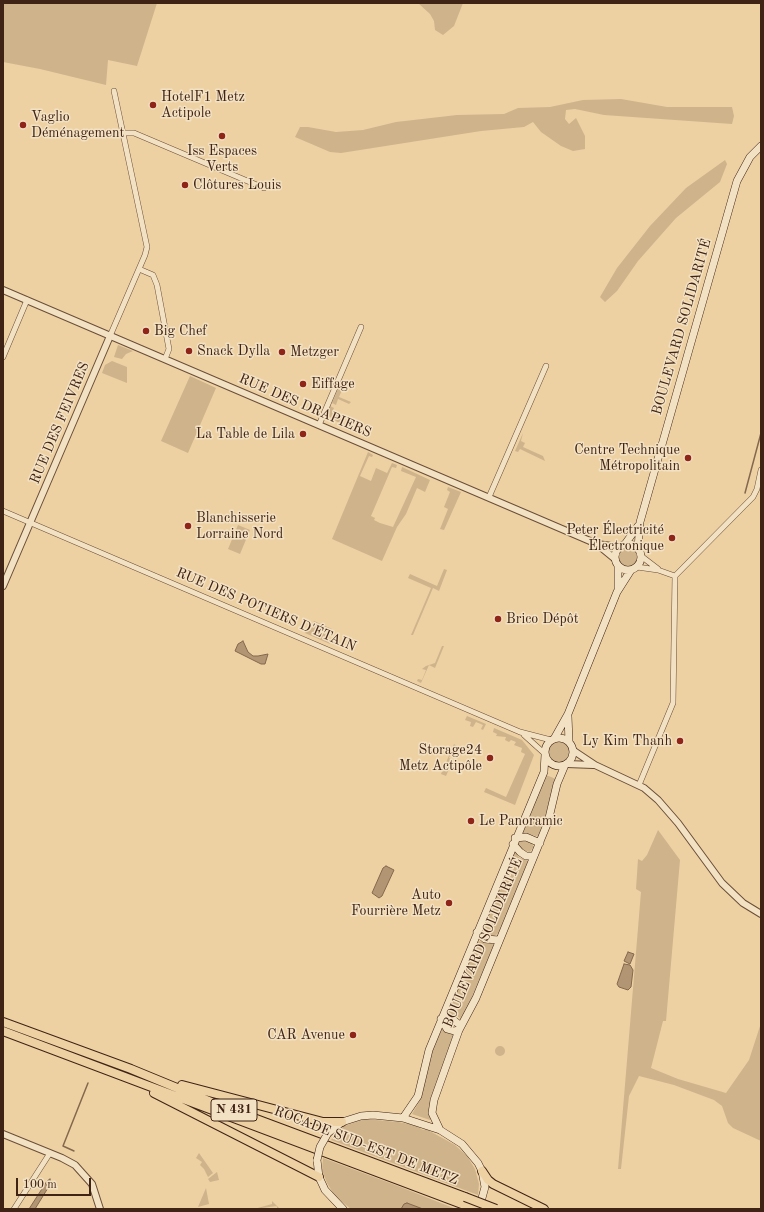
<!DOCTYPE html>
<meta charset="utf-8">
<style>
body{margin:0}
#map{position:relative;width:764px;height:1212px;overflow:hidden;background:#edd1a3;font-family:"Old Standard TT",serif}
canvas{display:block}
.frame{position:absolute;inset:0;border:4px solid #3f2315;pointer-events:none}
.scale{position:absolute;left:16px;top:1178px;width:75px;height:18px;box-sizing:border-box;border:2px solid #3f2315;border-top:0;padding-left:5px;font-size:12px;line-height:14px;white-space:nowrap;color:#3f2315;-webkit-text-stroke:3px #f3e1c3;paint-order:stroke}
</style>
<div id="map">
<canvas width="764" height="1212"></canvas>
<div class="frame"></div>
<div class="scale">100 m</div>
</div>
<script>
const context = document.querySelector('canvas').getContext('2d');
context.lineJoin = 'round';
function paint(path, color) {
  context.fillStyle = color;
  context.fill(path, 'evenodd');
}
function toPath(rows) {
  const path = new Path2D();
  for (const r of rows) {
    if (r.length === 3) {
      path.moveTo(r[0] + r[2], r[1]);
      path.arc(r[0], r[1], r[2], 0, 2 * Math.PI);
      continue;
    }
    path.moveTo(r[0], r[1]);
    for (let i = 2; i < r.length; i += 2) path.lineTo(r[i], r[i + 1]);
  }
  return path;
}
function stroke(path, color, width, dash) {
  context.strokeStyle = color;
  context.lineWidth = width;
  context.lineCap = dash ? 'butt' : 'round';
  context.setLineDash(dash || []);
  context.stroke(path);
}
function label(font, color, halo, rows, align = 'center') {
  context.font = font + ' "Old Standard TT",serif';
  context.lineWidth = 3;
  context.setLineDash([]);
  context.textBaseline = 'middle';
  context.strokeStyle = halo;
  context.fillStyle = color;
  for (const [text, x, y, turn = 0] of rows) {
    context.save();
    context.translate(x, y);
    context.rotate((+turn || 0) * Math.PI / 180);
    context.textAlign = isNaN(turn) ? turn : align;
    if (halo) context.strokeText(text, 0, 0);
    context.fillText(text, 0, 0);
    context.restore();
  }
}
const green = toPath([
 [3,3,157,3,137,66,108,60,106,85,40,69,3,62],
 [418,3,463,3,454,26,443,35,435,30,434,21,430,14],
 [621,99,667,107,732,107,734,116,732,124,604,115,575,109,566,110,565,119,569,124,576,118,585,136,585,149,573,151,561,146,541,132,533,122,524,127,481,131,341,153,330,152,295,137,300,127,308,127,336,132,363,130,396,122,457,115,504,114,518,108,550,107,583,100],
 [725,160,727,164,720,182,676,218,638,261,617,291,605,302,600,297,617,268,650,226,686,188],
 [118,345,133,351,126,354,122,359,114,357],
 [112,361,127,367,127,383,102,373,105,365],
 [190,376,216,388,188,453,161,441],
 [338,389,342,390,339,397,351,402,349,404,338,399,336,405,332,403],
 [330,406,334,408,332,413,344,418,342,423,360,431,359,434,338,425,339,423,327,415],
 [523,433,521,441,525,443,523,447,543,456,545,461,520,449,518,452,515,451],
 [368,452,373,455,372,457,369,456,360,476,371,481,376,468,387,473,392,463,397,465,396,468,392,467,371,516,375,518,374,520,380,523,393,527,416,477,401,471,402,467,430,480,425,492,417,488,406,514,397,527,382,561,332,539],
 [448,487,461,492,444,530,440,529,448,509,444,507,450,492,447,490],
 [238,525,250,530,240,554,228,549],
 [628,557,9],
 [444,569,447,570,439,591,433,588,413,635,411,635,431,588,408,578,410,574,437,586],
 [314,621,332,629,328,639,330,644,305,633,306,630,310,631],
 [442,646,444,646,435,668,429,665,421,683,417,681,418,679,422,680,426,670,422,669,426,666,435,663],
 [467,716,486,724,483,730,481,729,483,725,476,722,473,727,470,726,471,722,465,720],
 [494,728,522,740,534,755,515,805,484,792,486,788,506,797,525,754,521,752,522,748,514,745,516,742,511,740,509,742,505,740,506,737,496,736,497,734,493,732],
 [559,752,11],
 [454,744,458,747,455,755,451,753,449,758,453,760,446,776,441,774],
 [546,775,556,779,539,837,529,834,522,835,520,833],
 [658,830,680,860,666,1021,663,1021,651,1068,678,1079,726,1093,749,1060,761,1023,761,1141,733,1128,728,1123,722,1106,714,1100,674,1085,639,1076,629,1096,621,1169,618,1169,641,892,636,889,638,859,642,861,647,855],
 [521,841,531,842,534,847,532,849,530,852,522,850,518,843],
 [514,852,520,858,529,861,499,933,492,937,483,932,483,925],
 [477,941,491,943,494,945,462,1020,456,1015,447,1013],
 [441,1026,455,1034,430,1120,412,1114,419,1102,431,1052],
 [500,1051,5],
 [365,1119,398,1122,415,1125,423,1130,426,1129,455,1145,467,1156,475,1169,479,1184,478,1195,331,1140,341,1127],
 [199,1153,213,1173,208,1177,204,1169,200,1165,202,1162,196,1158],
 [323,1158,398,1186,456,1209,351,1209,335,1196,327,1183,322,1170],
 [217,1172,219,1180,210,1182,208,1179],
 [206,1188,209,1204,198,1207],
 [272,1201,280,1209,277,1209,277,1206,254,1209,272,1204]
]);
const water = toPath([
 [243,641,248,652,253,656,258,656,268,654,265,664,261,664,235,651,238,644,243,641],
 [386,866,394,870,382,896,379,898,372,893,383,868,386,866],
 [628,952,634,954,630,964,624,961,628,952],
 [624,964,630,965,633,970,631,987,628,990,619,987,617,984,624,964],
 [50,1179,51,1183,35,1209,29,1209,47,1181,50,1179],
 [407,1203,423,1209,401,1209,404,1204,407,1203]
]);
const stream = toPath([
 [745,493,761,433],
 [74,1151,63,1146,88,1083]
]);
const minor = toPath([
 [123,133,134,133,264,188],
 [139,269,153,275,157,285,169,349,165,359],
 [110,336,145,255,147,247,114,91],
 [3,357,27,300],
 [319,425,361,327],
 [489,497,546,366],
 [3,511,520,732,551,740],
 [641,556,658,569],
 [637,567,658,570,675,576],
 [524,735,544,753],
 [639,785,673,703,675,576,753,497,757,489,761,470],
 [14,1209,50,1153]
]);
const tertiary = toPath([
 [3,290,597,544,619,547],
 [598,545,615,559],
 [3,586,110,336],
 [574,751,595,765,644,788,658,800,678,823,722,883,743,903,761,914],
 [567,764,593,765],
 [3,1134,62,1158,75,1165,92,1184,100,1209]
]);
const secondary = toPath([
 [628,557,13],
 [625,544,638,526],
 [638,548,640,522,737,181,750,157,761,146],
 [618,588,618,566],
 [568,716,569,742],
 [559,752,14],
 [554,739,568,714,617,592,631,570],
 [515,838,526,837,540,843],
 [513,844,520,852,526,856,534,856],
 [477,932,485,939,499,940],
 [441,1019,447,1029,454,1031,459,1030],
 [441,1019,451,1018,461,1026],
 [403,1118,418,1096,429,1050,544,772,545,755],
 [440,1130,432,1113,434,1100,459,1030,476,998,548,822,557,784,565,765],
 [328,1133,342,1122,361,1116,373,1115,403,1118,440,1130,462,1144,478,1163,482,1171,485,1187,479,1209],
 [317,1160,319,1177,325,1190,343,1209]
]);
const trunk = toPath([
 [3,1022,131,1069,216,1104,465,1197],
 [3,1031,475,1209],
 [182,1085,323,1122,342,1122],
 [154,1093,319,1177],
 [482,1171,488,1180,493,1184,544,1209]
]);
const secondaryBridge = toPath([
 [317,1160,320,1147,328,1133]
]);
const trunkBridge = toPath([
 [465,1197,496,1209]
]);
const markers = [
 [153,105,4,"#8f2418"],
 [23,125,4,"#8f2418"],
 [222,136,4,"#8f2418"],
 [185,185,4,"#8f2418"],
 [146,331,4,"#8f2418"],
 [189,351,4,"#8f2418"],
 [282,352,4,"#8f2418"],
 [303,384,4,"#8f2418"],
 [303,434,4,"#8f2418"],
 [688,458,4,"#8f2418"],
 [188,526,4,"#8f2418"],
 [672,538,4,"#8f2418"],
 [498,619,4,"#8f2418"],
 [680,741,4,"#8f2418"],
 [490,758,4,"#8f2418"],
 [471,821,4,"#8f2418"],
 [449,903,4,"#8f2418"],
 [353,1035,4,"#8f2418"]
];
const shields = [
 [234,1110,46]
];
const shieldNames = [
 ["N 431",234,1110]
];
const poiNames = [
 ["HotelF1 Metz",161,97],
 ["Actipole",161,113],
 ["Vaglio",31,117],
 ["Déménagement",31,133],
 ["Iss Espaces",222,151,"center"],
 ["Verts",222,167,"center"],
 ["Clôtures Louis",193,185],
 ["Big Chef",154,331],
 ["Snack Dylla",197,351],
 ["Metzger",290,352],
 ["Eiffage",311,384],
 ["La Table de Lila",295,434,"right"],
 ["Centre Technique",680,450,"right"],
 ["Métropolitain",680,466,"right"],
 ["Blanchisserie",196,518],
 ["Lorraine Nord",196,534],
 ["Peter Électricité",664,530,"right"],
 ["Électronique",664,546,"right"],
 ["Brico Dépôt",506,619],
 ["Ly Kim Thanh",672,741,"right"],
 ["Storage24",482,750,"right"],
 ["Metz Actipôle",482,766,"right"],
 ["Le Panoramic",479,821],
 ["Auto",441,895,"right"],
 ["Fourrière Metz",441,911,"right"],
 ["CAR Avenue",345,1035,"right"]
];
const streetNames = [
 ["BOULEVARD SOLIDARITÉ",682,327,-74],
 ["RUE DES DRAPIERS",305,406,23],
 ["RUE DES FEIVRES",60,423,-67],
 ["RUE DES POTIERS D'ÉTAIN",266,610,23],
 ["BOULEVARD SOLIDARITÉ",483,943,-67],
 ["ROCADE SUD-EST DE METZ",366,1146,21]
];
paint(green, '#cfb38b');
paint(water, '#b29673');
stroke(water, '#84684d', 1);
stroke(stream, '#84684d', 1.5);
stroke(minor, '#6a4e38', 6);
stroke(tertiary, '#6a4e38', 8);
stroke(secondary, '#3f2315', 8);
stroke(trunk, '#3f2315', 10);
stroke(minor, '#f3e1c3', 5);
stroke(tertiary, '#f3e1c3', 6);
stroke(secondary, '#f3e1c3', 7);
stroke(trunk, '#edd1a3', 8);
stroke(secondaryBridge, '#3f2315', 8, []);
stroke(trunkBridge, '#3f2315', 10, []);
stroke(secondaryBridge, '#f3e1c3', 7);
stroke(trunkBridge, '#edd1a3', 8);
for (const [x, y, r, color] of markers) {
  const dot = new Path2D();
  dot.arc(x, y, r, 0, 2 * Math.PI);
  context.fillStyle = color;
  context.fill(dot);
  stroke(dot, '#f3e1c3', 1.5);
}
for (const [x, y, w] of shields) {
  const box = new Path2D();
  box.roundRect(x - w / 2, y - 11, w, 22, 3);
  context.fillStyle = '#f3e1c3';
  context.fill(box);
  stroke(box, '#3f2315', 1);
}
label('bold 13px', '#3f2315', null, shieldNames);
label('14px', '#3f2315', '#f3e1c3', poiNames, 'left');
label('14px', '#3f2315', '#f3e1c3', streetNames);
</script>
